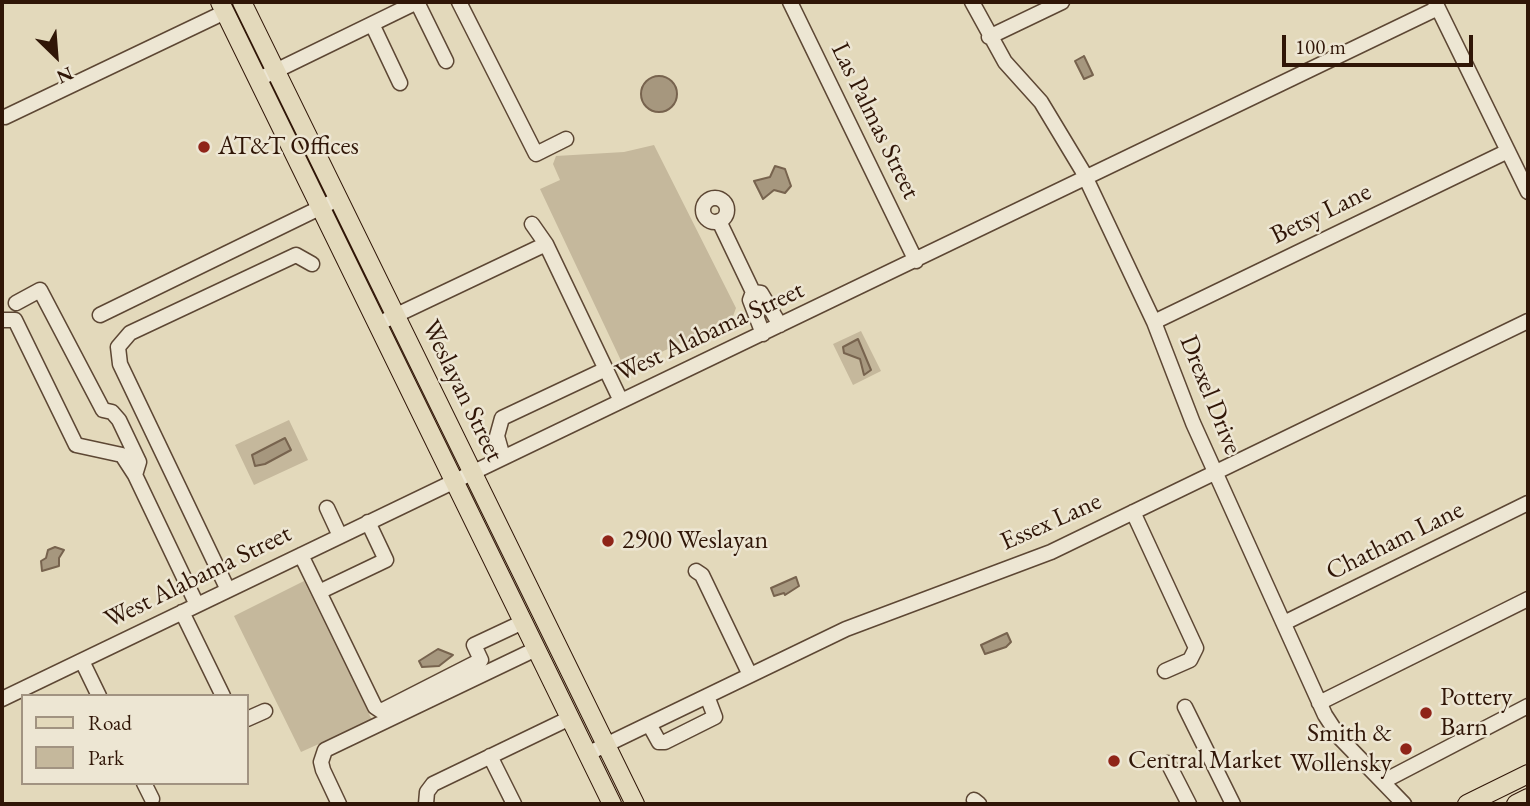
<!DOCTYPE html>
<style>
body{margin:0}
#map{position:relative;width:1530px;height:806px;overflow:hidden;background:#e3d9bb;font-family:"EB Garamond",serif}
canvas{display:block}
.frame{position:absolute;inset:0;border:4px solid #301607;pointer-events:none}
.legend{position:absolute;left:21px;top:694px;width:228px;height:91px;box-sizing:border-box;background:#ede6d3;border:2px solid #a19381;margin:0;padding:9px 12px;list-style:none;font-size:21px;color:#301607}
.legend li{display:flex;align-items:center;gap:14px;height:35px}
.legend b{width:35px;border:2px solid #a19381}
.north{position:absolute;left:21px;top:21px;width:70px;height:70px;-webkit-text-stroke:5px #ede6d3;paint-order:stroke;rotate:155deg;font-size:19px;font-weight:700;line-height:28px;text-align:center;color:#301607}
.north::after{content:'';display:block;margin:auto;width:24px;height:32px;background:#301607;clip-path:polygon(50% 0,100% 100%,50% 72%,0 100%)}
.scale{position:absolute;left:1282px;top:35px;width:191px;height:32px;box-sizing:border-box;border:4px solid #301607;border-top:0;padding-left:9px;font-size:21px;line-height:24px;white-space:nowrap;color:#301607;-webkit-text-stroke:5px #ede6d3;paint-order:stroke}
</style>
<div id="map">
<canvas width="1530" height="806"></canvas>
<div class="frame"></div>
<ul class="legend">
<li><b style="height:9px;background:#e3d9bb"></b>Road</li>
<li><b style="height:19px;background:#c5b89c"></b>Park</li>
</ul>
<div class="north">N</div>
<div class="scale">100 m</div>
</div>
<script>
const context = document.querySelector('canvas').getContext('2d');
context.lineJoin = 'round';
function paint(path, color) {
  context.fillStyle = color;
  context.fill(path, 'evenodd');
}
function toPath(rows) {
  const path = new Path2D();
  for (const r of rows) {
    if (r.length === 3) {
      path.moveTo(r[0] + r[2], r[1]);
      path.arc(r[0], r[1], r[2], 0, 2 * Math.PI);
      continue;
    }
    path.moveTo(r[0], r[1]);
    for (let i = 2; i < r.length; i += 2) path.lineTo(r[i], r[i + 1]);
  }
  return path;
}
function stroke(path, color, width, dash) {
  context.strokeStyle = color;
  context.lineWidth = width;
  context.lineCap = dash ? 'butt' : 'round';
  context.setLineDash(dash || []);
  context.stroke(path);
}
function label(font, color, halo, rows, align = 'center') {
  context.font = font + ' "EB Garamond",serif';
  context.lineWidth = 5;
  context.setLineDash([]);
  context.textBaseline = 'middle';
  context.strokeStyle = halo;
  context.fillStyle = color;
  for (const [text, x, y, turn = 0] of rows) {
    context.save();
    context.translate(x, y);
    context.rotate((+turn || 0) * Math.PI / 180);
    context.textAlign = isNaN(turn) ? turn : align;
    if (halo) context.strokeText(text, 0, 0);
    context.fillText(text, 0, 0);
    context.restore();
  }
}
const green = toPath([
 [654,145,736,308,732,319,625,369,540,189,560,180,553,164,556,156,624,152],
 [861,331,881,371,853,385,833,344],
 [289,420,308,460,254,485,235,445],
 [304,581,372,720,301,752,234,616]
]);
const water = toPath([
 [1084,56,1093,75,1084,79,1075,61,1084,56],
 [659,94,18],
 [775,166,785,169,791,186,785,193,774,190,763,199,754,181,770,177,775,166],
 [858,339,871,370,864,375,860,359,844,353,843,347,858,339],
 [285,438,291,450,265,464,255,466,252,455,285,438],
 [55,547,64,550,59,558,59,566,42,571,41,561,46,558,48,550,55,547],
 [796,577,799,586,785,595,784,593,774,596,771,588,796,577],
 [1007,633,1011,642,1006,647,985,654,981,645,1007,633],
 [438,649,453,655,439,666,422,667,419,661,438,649]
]);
const minor = toPath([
 [417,2,446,61],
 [459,2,536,154,566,139],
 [790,2,916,261],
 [972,2,1005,62,1041,102,1082,170,1154,322,1193,423,1325,715,1340,738,1404,804],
 [1435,2,1528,192],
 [372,24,400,83],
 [989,37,1062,2],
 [259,79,417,2],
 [5,117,225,12],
 [715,210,12],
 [719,221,753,292,750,300,763,334],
 [532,224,546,244,621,401],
 [753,292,761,293,780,325],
 [16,303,40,290,103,410,112,412,119,420,139,462,135,475],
 [100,315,338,199],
 [2,320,15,320,76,445,122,455,135,475,197,605],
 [386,320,546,244],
 [1154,322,1508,151],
 [503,457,497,436,502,418,606,369],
 [327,508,340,536],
 [1133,512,1196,648,1190,660,1165,671],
 [301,555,375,707,381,711,481,660,474,645,523,622],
 [696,571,702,575,750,675],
 [228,590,120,364,118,347,130,333,296,255,312,264],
 [319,592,386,560,368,522],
 [182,612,223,696],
 [1284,623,1528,503],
 [82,661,99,696],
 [2,699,1438,8],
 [1319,703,1528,599],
 [1185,707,1233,804],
 [247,719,265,711],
 [649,724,659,742,665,742,715,717,707,696],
 [587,754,846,629,1051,552,1528,321],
 [490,756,514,804],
 [1168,763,1189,804],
 [1384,781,1528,706],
 [144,783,152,799],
 [974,800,979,804],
 [339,804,323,770,321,762,325,750,536,649],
 [426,804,427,792,433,784,570,718]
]);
const major = toPath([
 [220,2,612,804],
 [242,2,635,804],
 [1467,804,1528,774],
 [1516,804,1528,798]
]);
const markers = [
 [204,147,7,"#8f2418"],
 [608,541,7,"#8f2418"],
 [1426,713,7,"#8f2418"],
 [1406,749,7,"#8f2418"],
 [1114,761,7,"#8f2418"]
];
const streetNames = [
 ["Las Palmas Street",875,121,64],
 ["Betsy Lane",1321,214,-26],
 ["West Alabama Street",710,332,-25],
 ["Weslayan Street",462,391,64],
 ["Drexel Drive",1210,395,68],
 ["Essex Lane",1051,522,-24],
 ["Chatham Lane",1395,541,-26],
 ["West Alabama Street",198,577,-26]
];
const poiNames = [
 ["AT&T Offices",218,147],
 ["2900 Weslayan",622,541],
 ["Pottery",1440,698],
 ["Barn",1440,728],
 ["Smith &",1392,734,"right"],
 ["Wollensky",1392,764,"right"],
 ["Central Market",1128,761]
];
paint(green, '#c5b89c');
paint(water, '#a6977e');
stroke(water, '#77634e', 2);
stroke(minor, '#5d4734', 17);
stroke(major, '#301607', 20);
stroke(minor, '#ede6d3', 14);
stroke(major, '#e3d9bb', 18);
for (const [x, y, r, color] of markers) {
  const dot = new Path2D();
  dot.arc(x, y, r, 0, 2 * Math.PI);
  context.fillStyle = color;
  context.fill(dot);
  stroke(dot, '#ede6d3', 2.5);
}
label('26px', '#301607', '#ede6d3', streetNames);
label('26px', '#301607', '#ede6d3', poiNames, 'left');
</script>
